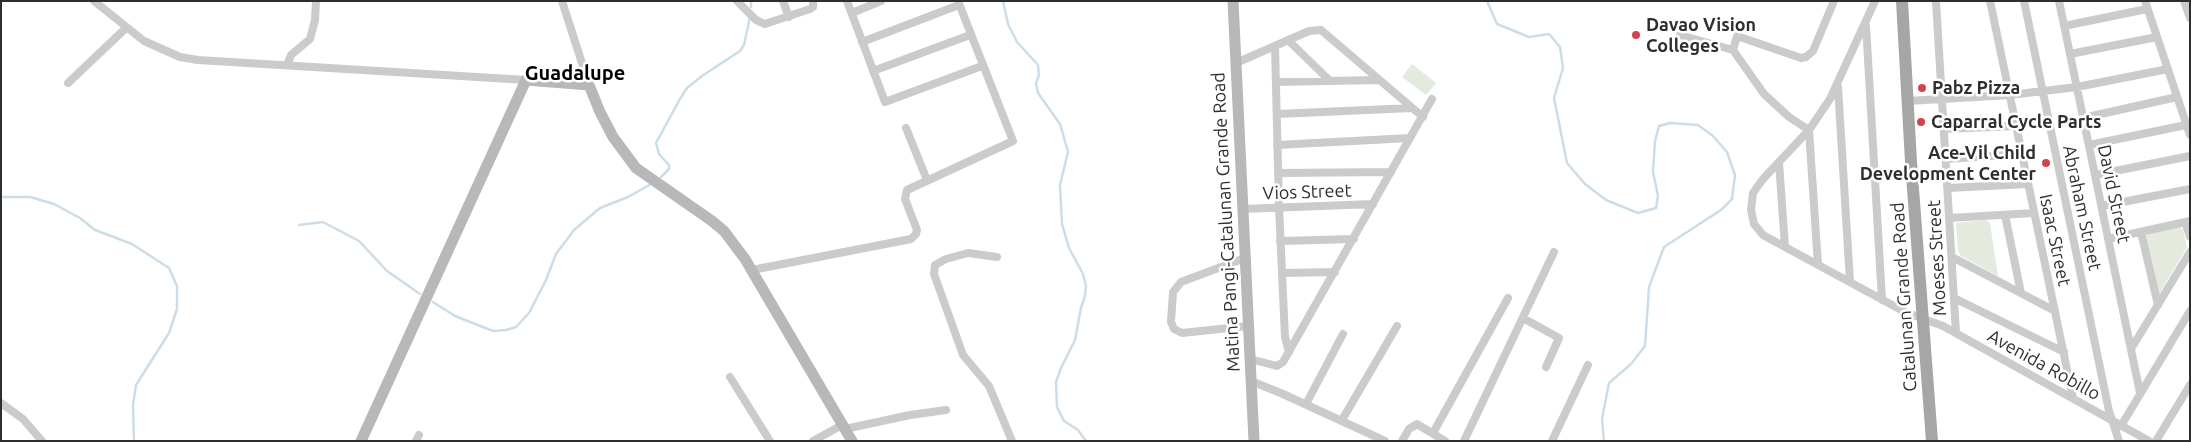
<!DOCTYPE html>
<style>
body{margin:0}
#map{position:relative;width:2191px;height:442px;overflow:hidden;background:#fff;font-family:Ubuntu,sans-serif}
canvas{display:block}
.frame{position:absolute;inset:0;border:2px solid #2e2e2e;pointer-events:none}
</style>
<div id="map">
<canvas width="2191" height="442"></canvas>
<div class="frame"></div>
</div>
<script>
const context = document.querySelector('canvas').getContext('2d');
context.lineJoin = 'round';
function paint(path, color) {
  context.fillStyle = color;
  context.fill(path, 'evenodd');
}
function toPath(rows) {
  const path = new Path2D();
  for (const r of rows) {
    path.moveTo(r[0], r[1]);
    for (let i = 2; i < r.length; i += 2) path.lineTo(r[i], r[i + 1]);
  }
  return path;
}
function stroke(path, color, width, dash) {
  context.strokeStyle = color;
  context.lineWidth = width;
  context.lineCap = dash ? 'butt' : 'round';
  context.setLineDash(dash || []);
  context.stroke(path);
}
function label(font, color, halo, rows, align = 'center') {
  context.font = font + ' Ubuntu,sans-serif';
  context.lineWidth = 5;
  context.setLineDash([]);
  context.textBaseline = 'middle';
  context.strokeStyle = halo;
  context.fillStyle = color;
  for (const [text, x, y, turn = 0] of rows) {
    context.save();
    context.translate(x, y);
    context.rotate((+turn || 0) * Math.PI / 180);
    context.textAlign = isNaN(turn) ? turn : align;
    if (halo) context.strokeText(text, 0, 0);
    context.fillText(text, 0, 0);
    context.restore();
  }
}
const green = toPath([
 [1412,64,1436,83,1426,95,1402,77],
 [1986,220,1990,223,1998,276,1961,256,1958,251,1956,223],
 [2180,227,2183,230,2187,247,2159,294,2146,236,2149,233]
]);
const stream = toPath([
 [1003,1,1008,24,1017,42,1038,65,1039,75,1036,83,1038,93,1060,124,1068,152,1060,185,1062,224,1069,248,1083,274,1086,286,1085,296,1081,308,1075,340,1061,368,1056,382,1057,407,1064,421,1078,430,1086,441],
 [1487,1,1497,24,1529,37,1549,34,1560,47,1563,68,1554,98,1567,163,1585,184,1606,200,1638,213,1656,208,1658,196,1653,172,1655,141,1659,126,1670,123,1698,125,1713,136,1727,152,1735,175,1732,199,1721,210,1664,247,1649,287,1645,346,1631,364,1609,383,1602,419,1604,441],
 [751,7,751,1],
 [661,177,669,169,669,165,659,154,656,143,680,99,687,88,702,76,740,51,744,45,750,17],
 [1,197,30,197,54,204,80,218,95,230,132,244,169,268,177,286,177,309,169,333,136,385,133,405,134,441],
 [299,225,323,222,359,241,387,271,420,294],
 [433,302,455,316,493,331,506,330,516,327,529,313,546,280,556,254,574,230,600,208,628,197,651,184]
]);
const street = toPath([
 [94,1,144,41,180,57,198,60,526,80],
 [562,1,589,85],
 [737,1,756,20,765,24,810,9,813,7,813,1],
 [783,1,789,17],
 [847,1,885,102,982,66],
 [1875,1,1830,99,1809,130,1763,179,1753,193,1751,210,1754,224,1763,235,1785,247,1905,312,1943,326,2149,441],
 [1936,1,1956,333],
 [1990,1,2073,398],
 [2024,1,2109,411,2119,441],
 [2059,1,2140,393],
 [2145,1,2190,135],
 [2184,1,2190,18],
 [852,13,881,1],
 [1866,25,1882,300],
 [2064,26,2147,9],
 [1680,35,1733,50,1764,94,1789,117,1809,130,1818,265],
 [1288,40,1330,81],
 [862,42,959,5],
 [1275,46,1279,207,1285,337,1289,352],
 [1733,50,1737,36,1801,58,1806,57,1813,51,1834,1],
 [2070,54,2157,37],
 [1236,63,1309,31,1321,30,1423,117],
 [287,65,291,55,310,39,315,20,316,1],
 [873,71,970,35],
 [1276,82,1379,80],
 [68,83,126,28],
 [1838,87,1850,282],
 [1908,101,2010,95,2077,87,2168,69],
 [1277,114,1412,108],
 [2083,118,2177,97],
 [906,128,927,180],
 [1944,129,2016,126],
 [1277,145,1410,138],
 [2089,145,2186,125],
 [1946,159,2022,154],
 [1779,162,1785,247],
 [1278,173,1391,172],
 [2095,175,2190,156],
 [1948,188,2028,184],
 [2102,206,2190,189],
 [1242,209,1373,204],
 [2005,215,2021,293],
 [1949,218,2034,213],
 [2185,222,2190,237],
 [2141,232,2158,305],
 [2108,239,2190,221],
 [1280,241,1354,239],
 [997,257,968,253,946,259,935,265,934,274,963,355,989,386,1012,441],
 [1952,257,2055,311],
 [1245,258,1181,282,1173,292,1171,322,1174,329,1182,333,1248,326],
 [752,270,911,239,916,234,917,230,905,199,907,190,1013,141,958,1],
 [1282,273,1335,272],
 [1954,298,2064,352],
 [1523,318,1559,338,1546,367],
 [2131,349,2190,252],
 [1250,359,1277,366,1283,362,1432,99],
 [730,377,770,441],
 [1251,381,1283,394,1385,441],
 [1,403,23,419,42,441],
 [1306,404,1343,334],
 [1342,420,1397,326],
 [2121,426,2190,311],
 [845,429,910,415,946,410],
 [1433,433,1508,298],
 [416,441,419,435],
 [813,441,842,425],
 [1402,441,1409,429,1417,424,1445,441],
 [1464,441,1554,252],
 [1552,441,1588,365],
 [2156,441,2190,385]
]);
const secondary = toPath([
 [1233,1,1254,441],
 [361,441,526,80,589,85,600,112,613,137,636,168,712,221,724,231,745,259,852,441]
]);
const primary = toPath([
 [1902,1,1911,162,1932,441]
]);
const markers = [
 [1636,35,5,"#d2434e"],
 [1922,88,5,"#d2434e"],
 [1921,122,5,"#d2434e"],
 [2046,163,5,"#d2434e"]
];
const poiNames = [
 ["Davao Vision",1646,25],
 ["Colleges",1646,46],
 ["Pabz Pizza",1932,88],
 ["Caparral Cycle Parts",1931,122],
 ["Ace-Vil Child",2036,153,"right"],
 ["Development Center",2036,174,"right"]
];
const streetNames = [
 ["Vios Street",1307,192,-2],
 ["David Street",2114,194,78],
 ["Abraham Street",2082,208,78],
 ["Matina Pangi-Catalunan Grande Road",1226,222,-93],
 ["Isaac Street",2055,240,78],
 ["Moeses Street",1937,258,-93],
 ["Catalunan Grande Road",1904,297,-94],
 ["Avenida Robillo",2044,365,29]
];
const quarterNames = [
 ["Guadalupe",575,73]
];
paint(green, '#e4eade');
stroke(stream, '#ccdde8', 2.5);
stroke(street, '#cbcbcb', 8);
stroke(secondary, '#b8b8b8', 11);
stroke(primary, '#a6a6a6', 12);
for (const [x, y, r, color] of markers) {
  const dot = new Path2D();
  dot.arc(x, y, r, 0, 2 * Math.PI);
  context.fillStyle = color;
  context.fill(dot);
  stroke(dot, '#fff', 2);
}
label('bold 18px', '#2e2e2e', '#fff', poiNames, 'left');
label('18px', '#2e2e2e', '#fff', streetNames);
label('bold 20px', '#000', '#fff', quarterNames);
</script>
